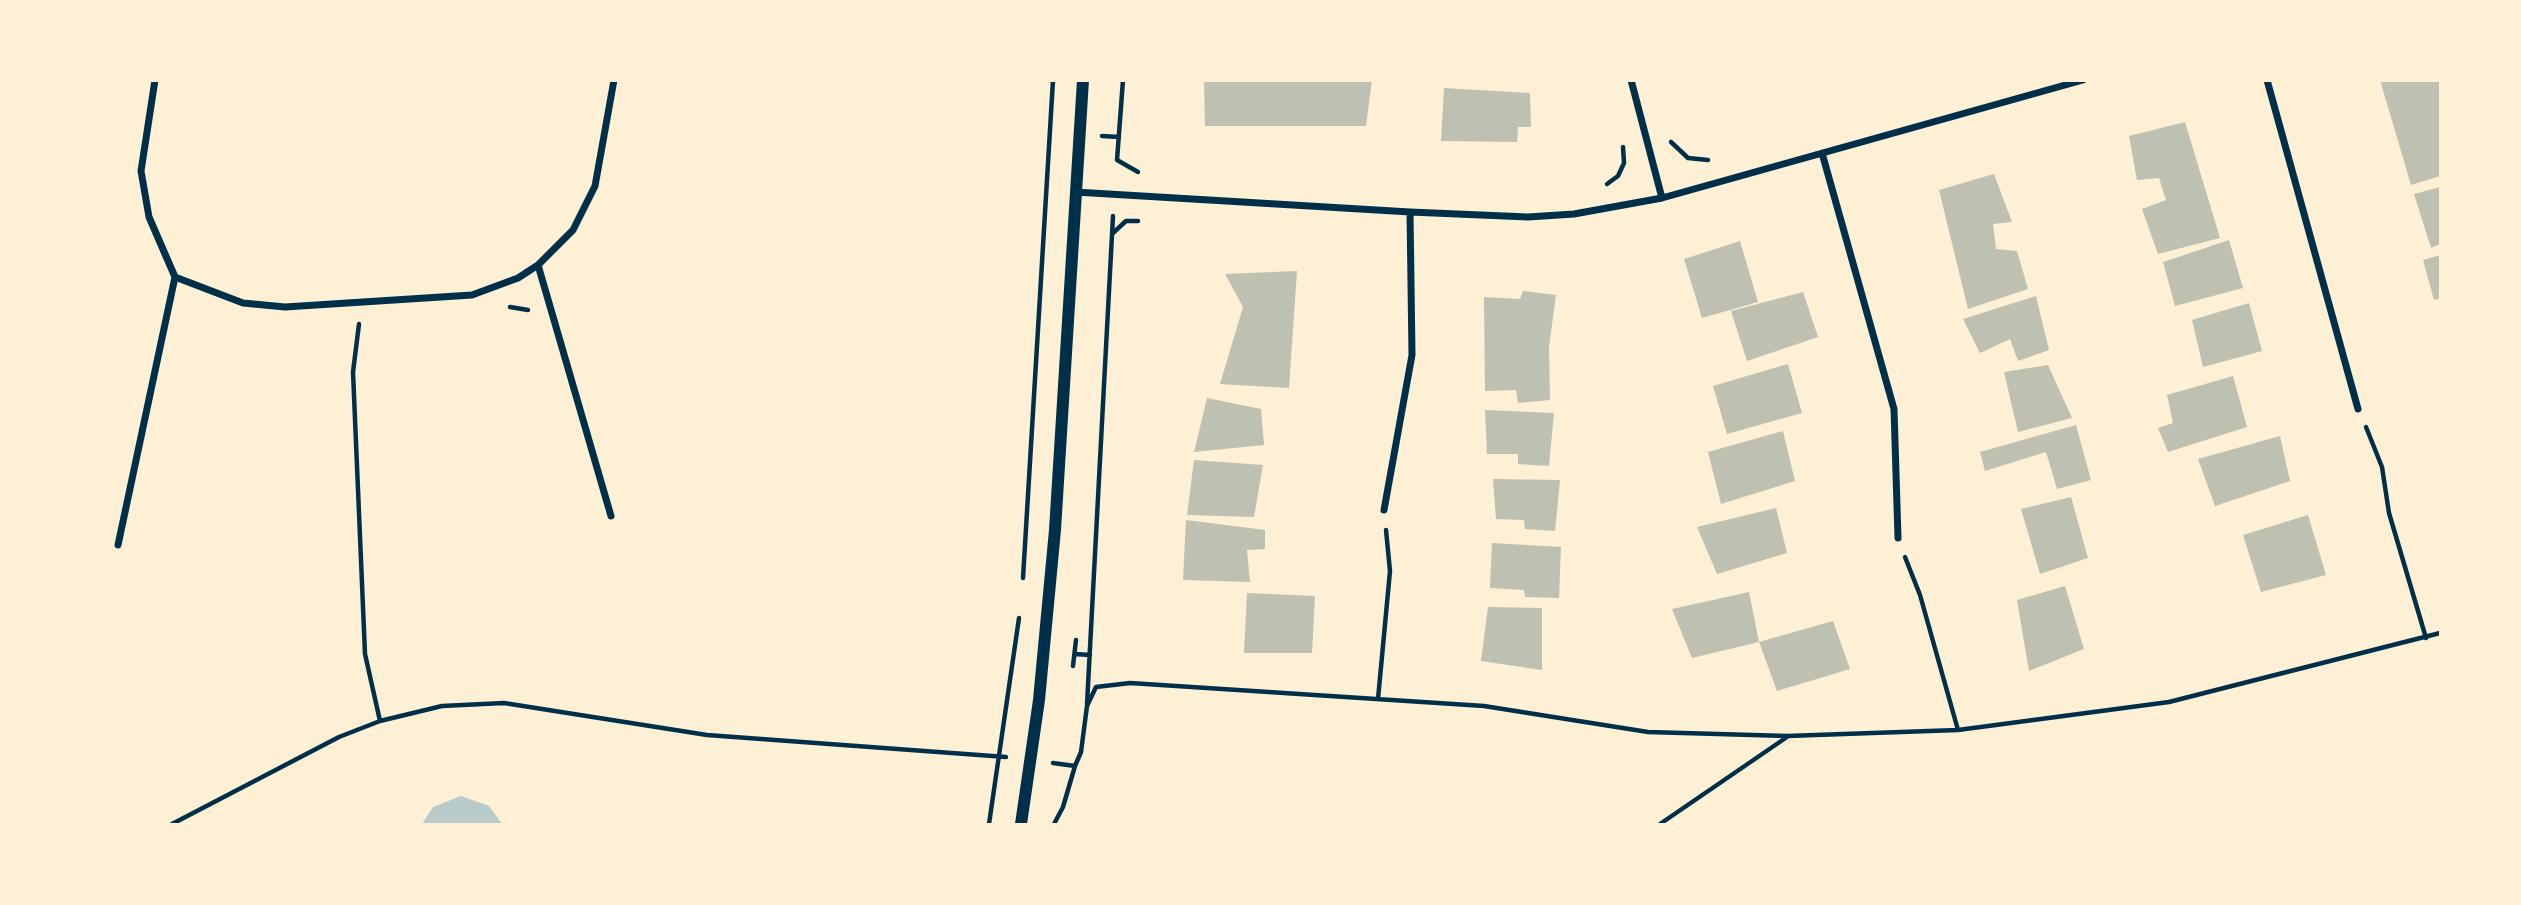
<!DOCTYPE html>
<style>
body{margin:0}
#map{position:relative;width:2521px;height:905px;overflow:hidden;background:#fdf0d5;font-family:"Sofia Sans Condensed",sans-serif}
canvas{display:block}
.frame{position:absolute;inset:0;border:82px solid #fdf0d5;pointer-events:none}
</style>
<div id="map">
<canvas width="2521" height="905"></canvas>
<div class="frame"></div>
</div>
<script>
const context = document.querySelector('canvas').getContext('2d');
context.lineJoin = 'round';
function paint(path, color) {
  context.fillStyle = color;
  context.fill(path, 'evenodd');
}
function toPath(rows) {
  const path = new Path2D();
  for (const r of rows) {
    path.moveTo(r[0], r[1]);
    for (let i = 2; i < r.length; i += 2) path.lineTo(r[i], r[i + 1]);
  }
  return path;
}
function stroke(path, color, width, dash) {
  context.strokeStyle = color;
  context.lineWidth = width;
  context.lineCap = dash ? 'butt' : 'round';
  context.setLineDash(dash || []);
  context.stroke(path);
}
const green = toPath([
 [461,796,489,806,502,824,422,824,433,807]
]);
const building = toPath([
 [1204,80,1372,80,1366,126,1205,126],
 [2380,80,2440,80,2440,176,2411,185],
 [1444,88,1530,93,1531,127,1518,127,1517,142,1441,141],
 [2185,122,2220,238,2158,254,2142,209,2166,200,2159,178,2137,180,2129,136],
 [1994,174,2012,222,1993,224,1996,249,2017,251,2028,289,1968,309,1939,190],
 [2440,187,2440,244,2431,248,2414,194],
 [2229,240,2243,288,2175,306,2163,262],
 [1740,241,1758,302,1702,318,1684,259],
 [2440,255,2440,298,2434,300,2423,260],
 [1297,271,1289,388,1220,384,1243,307,1225,274],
 [1523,291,1556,295,1549,347,1550,400,1518,403,1516,390,1485,391,1484,297,1520,299],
 [1803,292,1818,337,1747,361,1731,311],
 [2036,296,2049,350,2018,361,2010,339,1980,353,1963,319],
 [2249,303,2262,351,2203,367,2192,320],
 [1788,364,1802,413,1727,434,1713,386],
 [2048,365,2072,418,2018,432,2004,372],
 [2233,376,2247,427,2168,452,2158,428,2173,423,2167,395],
 [1207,398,1261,409,1264,445,1194,452],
 [1485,410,1554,413,1549,466,1518,464,1518,454,1487,454],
 [2076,425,2091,480,2057,489,2046,452,1985,471,1980,452],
 [1783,431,1795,481,1721,504,1708,452],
 [2280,436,2290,481,2215,506,2198,459],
 [1194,460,1263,465,1254,517,1187,515],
 [1493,479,1560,480,1555,531,1525,529,1524,520,1496,519],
 [2071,497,2088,558,2040,574,2021,509],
 [1776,508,1787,553,1717,574,1697,527],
 [2308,515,2326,575,2261,592,2243,535],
 [1186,520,1265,530,1265,549,1247,550,1250,582,1183,580],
 [1492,543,1561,547,1559,598,1525,597,1524,590,1490,588],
 [2065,586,2084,649,2029,671,2017,600],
 [1749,592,1759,642,1692,658,1672,609],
 [1247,593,1315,596,1312,653,1244,653],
 [1488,607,1542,608,1542,670,1481,661],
 [1833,621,1850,669,1777,691,1759,642]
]);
const path = toPath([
 [1123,80,1117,160,1138,172],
 [1102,136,1119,137],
 [1671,142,1688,158,1708,160],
 [1607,184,1618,176,1624,163,1623,147],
 [1113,233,1126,221,1138,221],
 [510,307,528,310],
 [359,324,353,372,365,654,380,721],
 [2366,427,2382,467,2389,513,2426,638],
 [1905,557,1920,595,1958,730],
 [1023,578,1053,80],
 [1075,654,1090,655],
 [1073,666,1076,640],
 [1378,699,1390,571,1386,530],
 [1087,704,1113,216],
 [1053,763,1075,766,1081,752,1087,706,1096,687,1130,683,1484,706,1648,732,1787,736,1958,730,2169,702,2440,633],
 [172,824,339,737,380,721,442,706,504,703,707,735,1006,757],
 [989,824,1019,618],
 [1054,824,1063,807,1075,766],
 [1660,824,1787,737]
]);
const minor = toPath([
 [155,80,141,171,149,217,175,277,243,303,285,307,472,295,518,278,538,265,573,230,595,186,614,80],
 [1631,80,1662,198],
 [2267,80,2358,409],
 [1822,153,1894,409,1898,538],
 [1075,192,1410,212,1528,217,1574,214,1662,198,2083,80],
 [538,265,611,516],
 [1384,510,1412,355,1410,212],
 [118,545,175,277]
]);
const tertiary = toPath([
 [1021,824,1039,700,1055,530,1083,80]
]);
paint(green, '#b9caca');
paint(building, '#bec0b2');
stroke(path, '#003049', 4.5);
stroke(minor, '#003049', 7);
stroke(tertiary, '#003049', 12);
</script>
